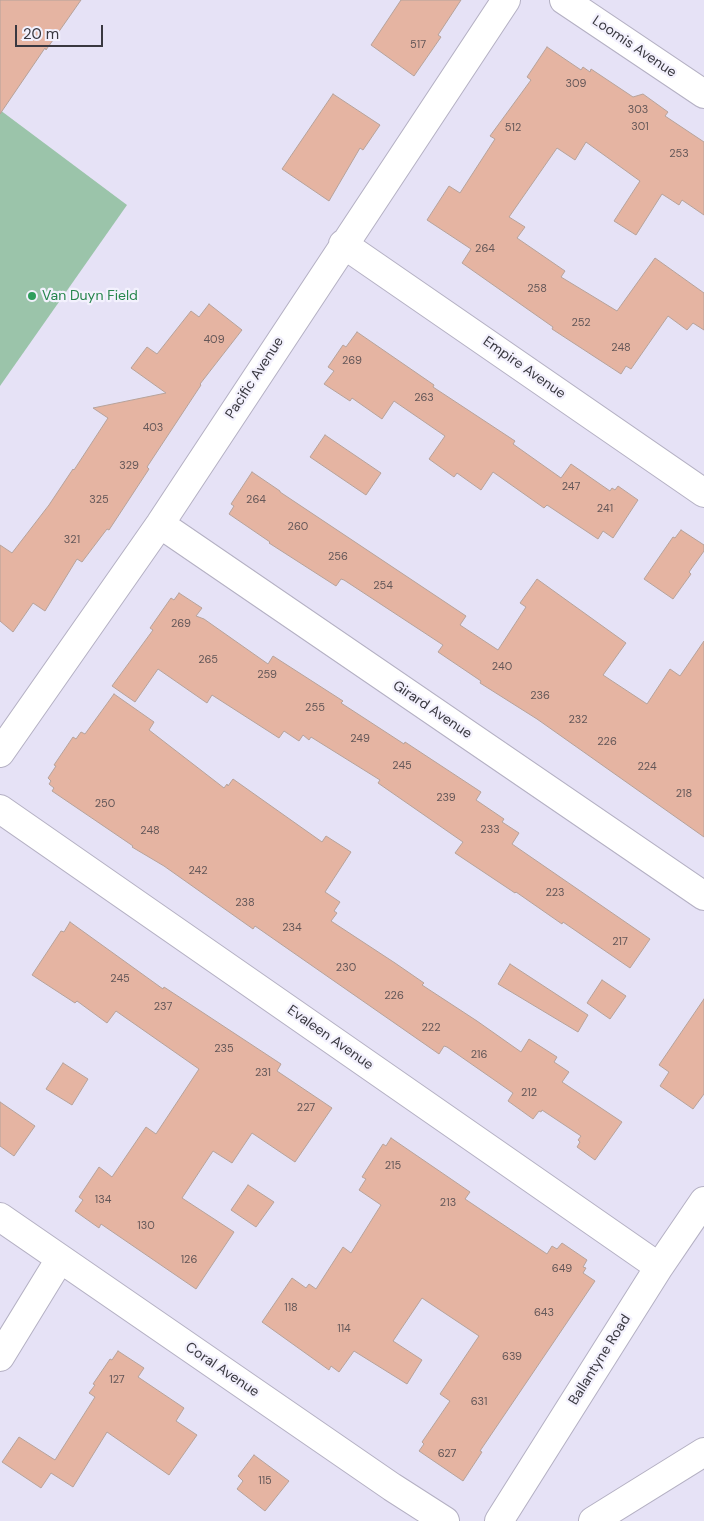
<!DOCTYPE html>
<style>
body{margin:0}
#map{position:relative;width:704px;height:1521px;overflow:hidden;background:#e6e2f6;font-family:"DM Sans",sans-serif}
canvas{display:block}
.scale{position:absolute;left:15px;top:25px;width:88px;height:22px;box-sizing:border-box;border:2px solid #393840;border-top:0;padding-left:6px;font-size:15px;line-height:18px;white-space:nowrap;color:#393840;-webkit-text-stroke:4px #f3f1fd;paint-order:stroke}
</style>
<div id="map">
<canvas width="704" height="1521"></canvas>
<div class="scale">20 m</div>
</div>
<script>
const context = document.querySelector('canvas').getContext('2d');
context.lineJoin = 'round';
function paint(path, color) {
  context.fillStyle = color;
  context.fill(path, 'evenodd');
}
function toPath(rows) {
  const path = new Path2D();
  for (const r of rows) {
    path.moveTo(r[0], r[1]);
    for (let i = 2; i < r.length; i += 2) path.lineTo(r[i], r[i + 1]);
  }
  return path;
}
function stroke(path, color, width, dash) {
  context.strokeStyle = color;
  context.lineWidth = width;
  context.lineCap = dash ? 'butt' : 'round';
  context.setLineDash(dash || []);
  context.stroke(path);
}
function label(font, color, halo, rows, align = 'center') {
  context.font = font + ' "DM Sans",sans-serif';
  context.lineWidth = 4.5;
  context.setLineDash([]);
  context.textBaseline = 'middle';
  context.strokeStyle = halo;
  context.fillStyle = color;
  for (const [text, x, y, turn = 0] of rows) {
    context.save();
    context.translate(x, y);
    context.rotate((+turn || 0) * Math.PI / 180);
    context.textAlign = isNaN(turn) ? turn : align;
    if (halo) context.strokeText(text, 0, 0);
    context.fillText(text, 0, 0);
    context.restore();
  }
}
const green = toPath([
 [0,110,127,205,0,386]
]);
const building = toPath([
 [0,0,81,0,46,50,45,48,0,114,0,0],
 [401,0,461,0,438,35,441,37,414,76,371,45,401,0],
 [547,47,581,70,583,67,590,72,591,69,633,97,643,94,668,112,665,116,704,142,704,215,682,200,679,205,662,194,636,235,614,221,640,181,586,142,575,160,557,148,509,217,525,227,517,238,565,271,561,277,617,311,655,258,704,293,704,330,693,323,687,330,668,316,631,369,626,366,621,374,552,329,553,327,462,263,471,249,427,220,449,186,460,193,495,139,490,136,531,80,527,77,547,47],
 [333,94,380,125,363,150,360,148,329,201,282,169,333,94],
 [209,304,242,330,200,384,201,385,147,467,149,469,109,530,107,529,82,562,77,559,45,611,33,603,13,632,0,621,0,545,12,553,49,505,73,469,74,470,108,418,93,408,166,393,131,368,147,347,157,354,191,311,199,317,209,304],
 [357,332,434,385,433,387,515,441,513,444,561,478,571,464,610,491,612,488,615,490,618,486,638,500,613,538,603,531,598,539,547,505,544,508,493,472,481,490,457,473,454,477,429,459,445,436,394,401,382,419,352,398,350,401,324,384,334,371,328,367,343,345,346,347,357,332],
 [325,435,381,473,366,495,310,457,325,435],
 [252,472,280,491,280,492,466,616,460,625,498,650,526,607,520,603,537,579,626,643,603,675,647,704,670,669,680,676,704,641,704,837,537,719,480,683,481,681,438,652,443,645,344,580,341,579,336,586,269,543,270,542,229,514,234,506,231,504,252,472],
 [681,530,704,545,704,551,689,572,691,574,673,599,644,579,673,537,675,538,681,530],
 [179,593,202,608,196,616,204,619,268,664,273,656,343,701,341,703,404,744,405,742,481,792,476,800,504,819,502,822,519,833,512,844,650,939,630,968,563,922,562,924,516,892,515,893,455,853,463,842,378,783,380,780,311,737,309,740,303,735,299,741,284,731,279,738,212,695,207,703,158,669,135,702,112,686,153,630,150,628,171,598,174,600,179,593],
 [114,694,154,722,149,730,224,788,227,784,228,786,233,779,322,842,326,836,351,852,325,892,340,902,334,911,337,913,331,921,395,963,424,983,422,985,477,1021,521,1052,529,1039,557,1057,554,1062,569,1072,562,1082,622,1122,595,1160,577,1147,580,1142,578,1140,581,1136,542,1110,541,1112,539,1111,533,1119,508,1101,513,1093,447,1047,444,1046,439,1054,255,926,253,929,164,866,132,847,133,846,52,791,54,788,49,784,51,781,48,778,56,766,54,765,73,737,76,739,81,732,85,734,114,694],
 [70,922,163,989,164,987,281,1064,277,1071,332,1108,295,1162,252,1133,232,1163,213,1151,182,1198,234,1232,196,1289,101,1224,99,1228,75,1211,83,1200,79,1197,99,1167,112,1177,146,1127,156,1134,199,1069,116,1011,107,1023,77,1001,75,1003,32,975,61,931,64,932,70,922],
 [510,964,588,1015,578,1032,498,984,510,964],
 [602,980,626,996,610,1019,587,1003,602,980],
 [704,999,704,1094,693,1109,660,1086,669,1072,659,1065,704,999],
 [63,1063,88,1079,72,1105,46,1089,63,1063],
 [0,1102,35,1126,14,1156,0,1146,0,1102],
 [391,1138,470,1192,465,1199,547,1254,552,1246,557,1249,562,1243,587,1260,583,1267,586,1268,583,1273,595,1281,480,1451,482,1452,463,1481,419,1451,424,1444,422,1442,450,1401,440,1394,479,1336,422,1298,393,1341,422,1360,407,1384,354,1351,339,1372,331,1366,329,1370,262,1322,292,1278,306,1288,309,1284,316,1289,343,1247,351,1253,381,1205,359,1190,366,1179,362,1177,383,1144,386,1146,391,1138],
 [248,1185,274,1202,256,1227,231,1210,248,1185],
 [118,1351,144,1368,138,1377,184,1408,176,1421,197,1435,169,1475,107,1432,73,1487,51,1473,41,1488,2,1462,19,1437,55,1460,95,1397,89,1393,95,1385,93,1384,110,1359,112,1360,118,1351],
 [254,1455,289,1481,265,1511,237,1489,243,1481,238,1476,254,1455]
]);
const minor = toPath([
 [564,0,704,94],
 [343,244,704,493],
 [160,524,704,896],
 [0,753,160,524,506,0],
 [0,809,659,1267],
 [0,1217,392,1487,445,1521],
 [0,1357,60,1259],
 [499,1521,659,1267,704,1201],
 [593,1521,704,1452]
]);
const markers = [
 [32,296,5,"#2e9e5b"]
];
const numberNames = [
 ["517",418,45],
 ["309",576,84],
 ["303",638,110],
 ["301",640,127],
 ["512",513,128],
 ["253",679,154],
 ["264",485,249],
 ["258",537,289],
 ["252",581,323],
 ["409",214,340],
 ["248",621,348],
 ["269",352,361],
 ["263",424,398],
 ["403",153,428],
 ["329",129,466],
 ["247",571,487],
 ["325",99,500],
 ["264",256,500],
 ["241",605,509],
 ["260",298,527],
 ["321",72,540],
 ["256",338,557],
 ["254",383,586],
 ["269",181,624],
 ["265",208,660],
 ["240",502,667],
 ["259",267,675],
 ["236",540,696],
 ["255",315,708],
 ["232",578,720],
 ["249",360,739],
 ["226",607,742],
 ["245",402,766],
 ["224",647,767],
 ["218",684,794],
 ["239",446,798],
 ["250",105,804],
 ["233",490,830],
 ["248",150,831],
 ["242",198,871],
 ["223",555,893],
 ["238",245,903],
 ["234",292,928],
 ["217",620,942],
 ["230",346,968],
 ["245",120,979],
 ["226",394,996],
 ["237",163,1007],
 ["222",431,1028],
 ["235",224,1049],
 ["216",479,1055],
 ["231",263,1073],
 ["212",529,1093],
 ["227",306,1108],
 ["215",393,1166],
 ["134",103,1200],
 ["213",448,1203],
 ["130",146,1226],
 ["126",189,1260],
 ["649",562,1269],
 ["118",291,1308],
 ["643",544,1313],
 ["114",344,1329],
 ["639",512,1357],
 ["127",117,1380],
 ["631",479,1402],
 ["627",447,1454],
 ["115",265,1481]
];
const streetNames = [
 ["Loomis Avenue",634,47,34],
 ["Empire Avenue",524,368,35],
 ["Pacific Avenue",255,378,-57],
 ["Girard Avenue",432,710,34],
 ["Evaleen Avenue",330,1038,35],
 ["Ballantyne Road",600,1360,-58],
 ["Coral Avenue",222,1370,34]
];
const leisureNames = [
 ["Van Duyn Field",42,296]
];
paint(green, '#9bc4aa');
paint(building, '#e5b4a2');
stroke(building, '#b6a29a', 1);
stroke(minor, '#b4b0c3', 30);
stroke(minor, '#fff', 28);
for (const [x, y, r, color] of markers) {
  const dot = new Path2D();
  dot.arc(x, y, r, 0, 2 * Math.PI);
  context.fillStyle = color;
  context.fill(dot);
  stroke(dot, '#f3f1fd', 2);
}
label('11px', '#645758', null, numberNames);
label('14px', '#393840', '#f3f1fd', streetNames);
label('14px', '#27864d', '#f3f1fd', leisureNames, 'left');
</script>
